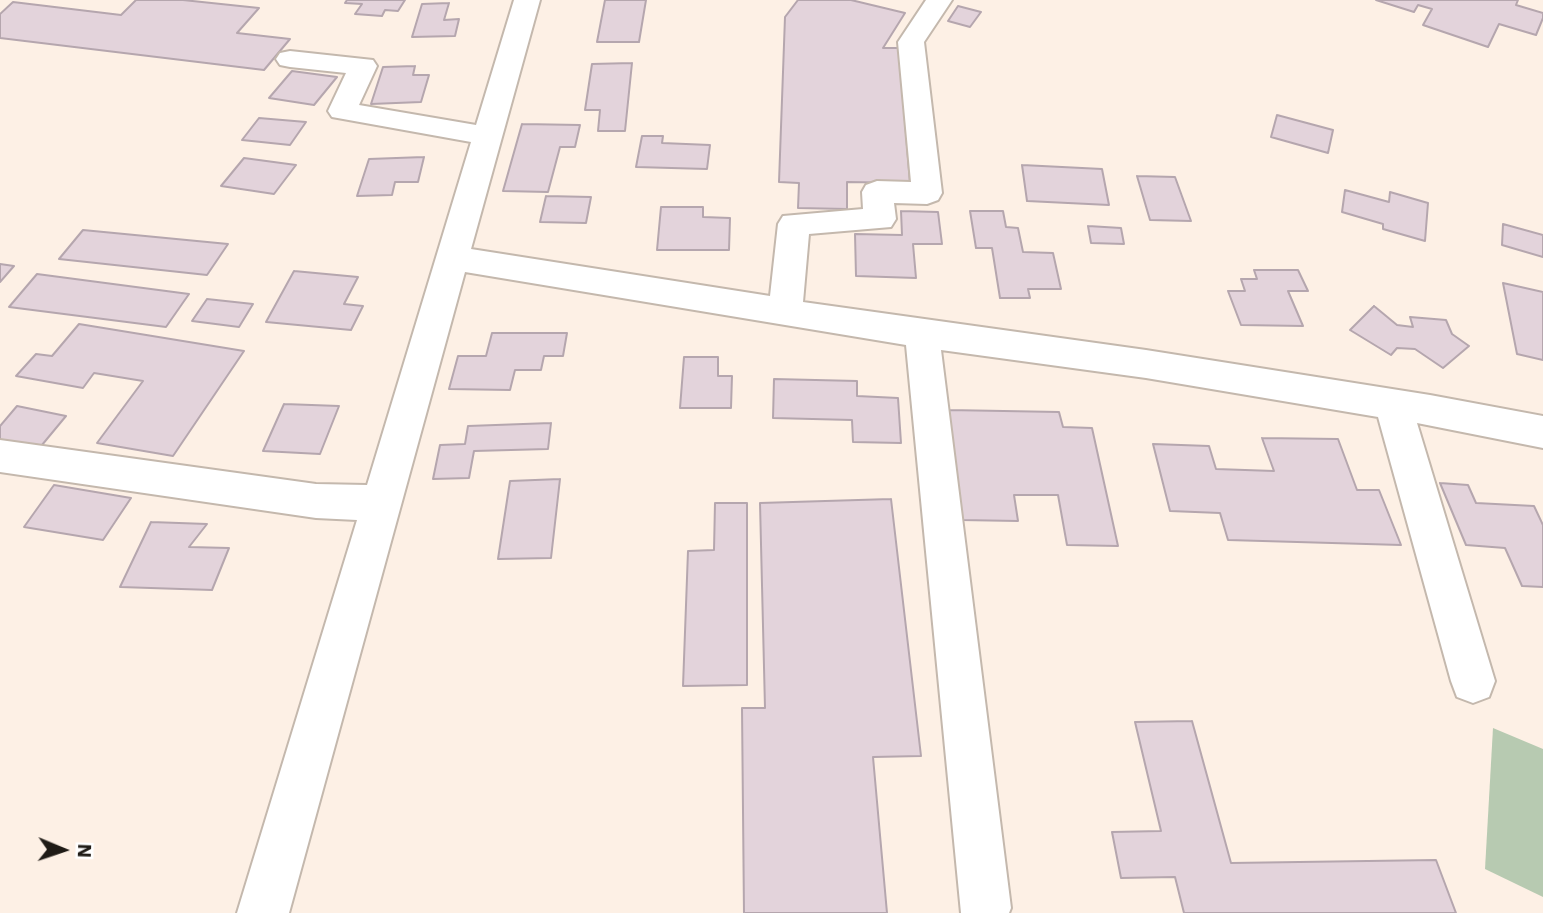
<!DOCTYPE html>
<style>
body{margin:0}
#map{position:relative;width:1543px;height:913px;overflow:hidden;background:#fdf0e5;font-family:"Work Sans",sans-serif}
canvas{display:block}
.north{position:absolute;left:28px;top:815px;width:70px;height:70px;-webkit-text-stroke:5px #fff;paint-order:stroke;rotate:92deg;font-size:19px;font-weight:700;line-height:28px;text-align:center;color:#1f1b16}
.north::after{content:'';display:block;margin:auto;width:24px;height:32px;background:#1f1b16;clip-path:polygon(50% 0,100% 100%,50% 72%,0 100%)}
</style>
<div id="map">
<canvas width="1543" height="913"></canvas>
<div class="north">N</div>
</div>
<script>
const context = document.querySelector('canvas').getContext('2d');
context.lineJoin = 'round';
function paint(path, color) {
  context.fillStyle = color;
  context.fill(path, 'evenodd');
}
function toPath(rows) {
  const path = new Path2D();
  for (const r of rows) {
    path.moveTo(r[0], r[1]);
    for (let i = 2; i < r.length; i += 2) path.lineTo(r[i], r[i + 1]);
  }
  return path;
}
function stroke(path, color, width, dash) {
  context.strokeStyle = color;
  context.lineWidth = width;
  context.lineCap = dash ? 'butt' : 'round';
  context.setLineDash(dash || []);
  context.stroke(path);
}
const green = toPath([
 [1493,728,1543,749,1543,897,1485,869]
]);
const building = toPath([
 [136,0,183,0,259,8,237,33,290,39,264,70,0,38,0,14,13,2,121,15,136,0],
 [347,0,405,0,398,11,385,10,382,16,355,14,362,4,345,3,347,0],
 [605,0,646,0,639,42,597,42,605,0],
 [798,0,851,0,905,13,883,48,899,48,910,183,847,182,847,209,798,208,799,183,779,182,785,17,798,0],
 [1376,0,1518,0,1516,5,1543,13,1543,18,1536,35,1499,24,1488,47,1423,25,1432,9,1418,5,1414,12,1376,0],
 [449,3,444,20,459,19,455,36,412,37,422,4,449,3],
 [958,6,981,12,970,27,948,21,958,6],
 [632,63,625,131,598,131,600,110,585,110,592,64,632,63],
 [415,66,413,75,429,75,421,102,371,104,383,67,415,66],
 [292,71,337,77,314,105,269,98,292,71],
 [1277,115,1333,130,1328,153,1271,137,1277,115],
 [259,118,306,122,290,145,242,140,259,118],
 [522,124,580,125,575,147,560,147,548,192,503,191,522,124],
 [642,136,663,136,662,143,710,145,707,169,636,167,642,136],
 [424,157,418,182,395,182,392,195,357,196,369,159,424,157],
 [244,158,296,165,274,194,221,186,244,158],
 [1022,165,1102,169,1109,205,1027,201,1022,165],
 [1137,176,1175,177,1191,221,1150,220,1137,176],
 [1345,190,1389,202,1390,192,1428,203,1425,241,1383,229,1383,224,1342,212,1345,190],
 [546,196,591,197,586,223,540,222,546,196],
 [661,207,703,207,703,217,730,218,729,250,657,250,661,207],
 [901,211,938,212,942,244,913,244,916,278,856,276,855,234,902,235,901,211],
 [970,211,1003,211,1006,227,1018,228,1023,252,1053,253,1061,289,1028,289,1030,298,1000,298,992,248,976,248,970,211],
 [1503,224,1543,235,1543,257,1502,245,1503,224],
 [1088,226,1121,228,1124,244,1091,243,1088,226],
 [83,230,228,244,207,275,59,259,83,230],
 [0,264,14,266,0,282,0,264],
 [1254,270,1298,270,1308,291,1288,291,1303,326,1241,325,1228,291,1245,291,1241,279,1257,279,1254,270],
 [294,271,358,277,344,304,363,306,351,330,266,322,294,271],
 [37,274,189,294,166,327,9,307,37,274],
 [1503,283,1543,292,1543,360,1517,354,1503,283],
 [207,299,253,304,239,327,192,321,207,299],
 [1374,306,1397,325,1413,327,1410,317,1446,320,1452,334,1469,346,1443,368,1415,349,1397,348,1391,355,1350,330,1374,306],
 [79,324,244,351,173,456,97,443,143,381,94,373,83,388,16,376,36,354,52,356,79,324],
 [492,333,567,333,563,356,544,356,541,370,515,370,510,390,449,389,458,356,486,356,492,333],
 [684,357,718,357,718,376,732,376,731,408,680,408,684,357],
 [774,379,857,381,857,396,898,398,901,443,853,442,852,420,773,418,774,379],
 [284,404,339,406,320,454,263,451,284,404],
 [17,406,66,416,37,451,0,443,0,426,17,406],
 [948,410,1059,412,1063,427,1092,428,1118,546,1067,545,1058,495,1014,495,1018,521,961,520,948,410],
 [551,423,548,449,474,451,469,478,433,479,440,445,465,444,468,426,551,423],
 [1262,438,1338,439,1357,490,1379,490,1401,545,1228,540,1220,513,1170,511,1153,444,1209,446,1216,469,1274,471,1262,438],
 [560,479,551,558,498,559,510,481,560,479],
 [1440,483,1468,485,1476,503,1534,506,1543,525,1543,587,1522,586,1505,548,1466,545,1440,483],
 [54,485,131,498,103,540,24,527,54,485],
 [891,499,921,756,873,757,887,913,744,913,742,708,765,708,760,503,891,499],
 [715,503,747,503,747,685,683,686,688,551,714,550,715,503],
 [151,522,207,524,189,547,229,548,212,590,120,587,151,522],
 [1192,721,1231,863,1436,860,1456,913,1184,913,1175,877,1121,878,1112,832,1161,831,1135,722,1192,721]
]);
const minor = toPath([
 [514,0,540,0,471,249,770,296,778,224,783,216,863,209,862,192,866,185,877,181,911,182,898,42,926,0,952,0,924,42,942,193,938,200,927,204,894,203,896,219,891,227,809,234,803,302,1146,350,1430,395,1543,416,1543,448,1417,423,1495,681,1489,697,1473,703,1457,697,1451,681,1378,417,1146,378,941,350,1011,908,1009,913,961,913,906,345,465,272,289,913,237,913,357,520,316,518,0,472,0,440,316,484,367,485,471,142,332,117,328,111,346,73,290,67,280,65,276,59,280,53,290,51,373,60,377,66,359,105,476,125,514,0]
]);
paint(green, '#b7cab1');
paint(building, '#e3d3db');
stroke(building, '#b5a6ae', 2);
stroke(minor, '#c4b8ad', 4);
paint(minor, '#fff');
</script>
